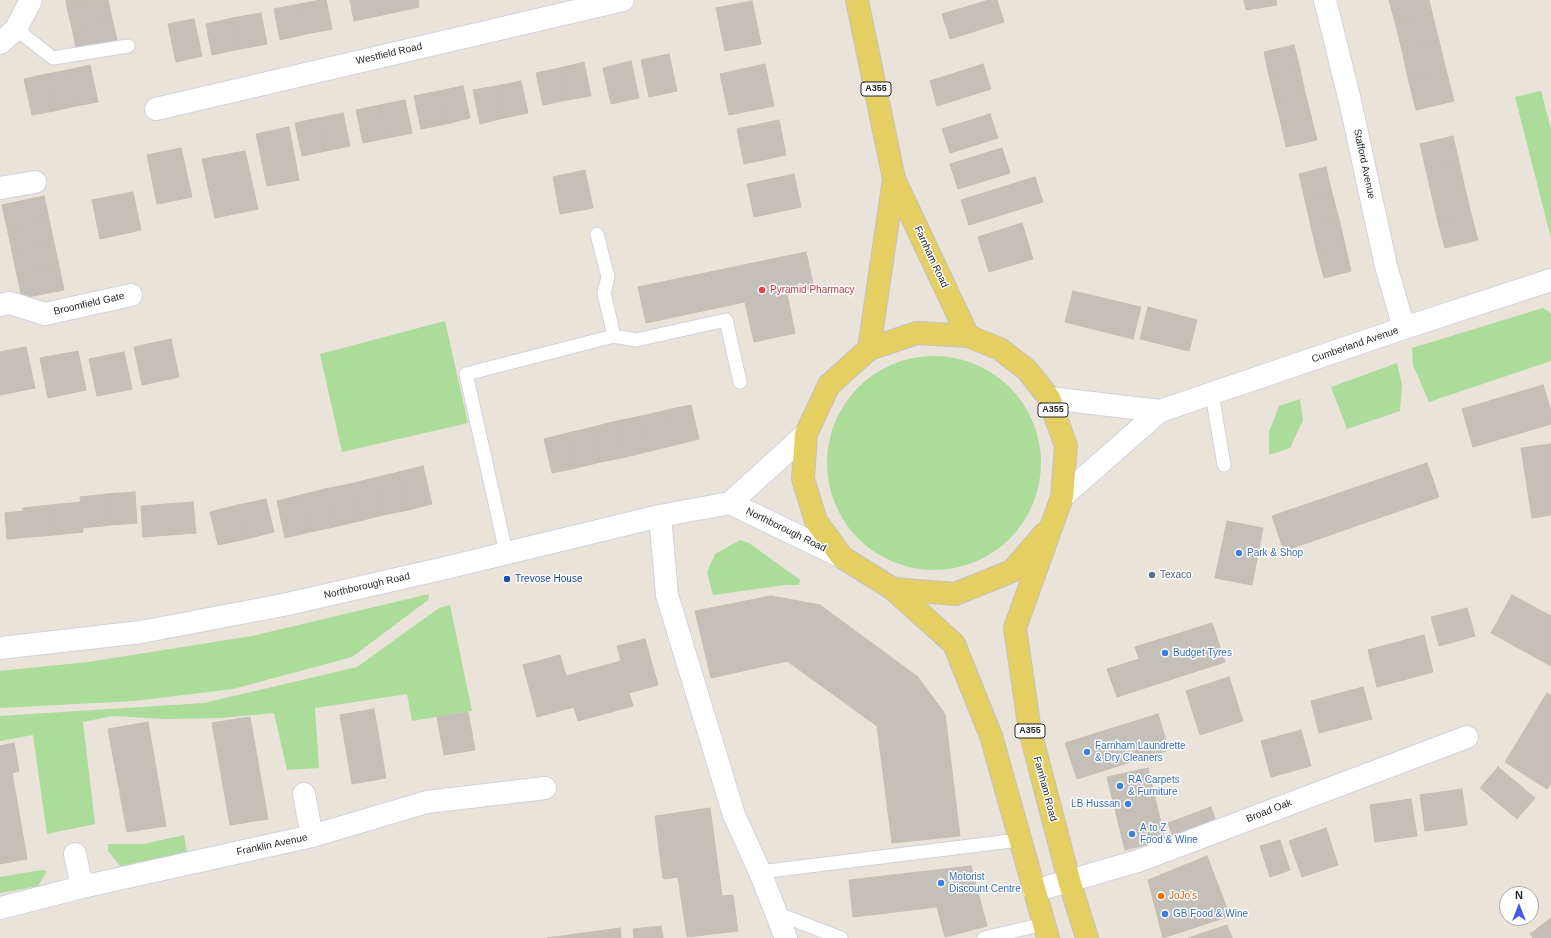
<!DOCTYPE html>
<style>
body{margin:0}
#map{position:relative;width:1551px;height:938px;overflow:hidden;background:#e9e3d9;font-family:Helvetica,sans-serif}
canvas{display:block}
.north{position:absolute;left:1499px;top:886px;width:40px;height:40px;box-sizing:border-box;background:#fff;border:1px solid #a9a9a9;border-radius:50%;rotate:0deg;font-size:11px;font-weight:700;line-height:16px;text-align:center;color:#272727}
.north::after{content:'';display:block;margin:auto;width:14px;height:18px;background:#4358eb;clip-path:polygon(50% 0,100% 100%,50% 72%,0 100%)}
</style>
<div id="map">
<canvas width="1551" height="938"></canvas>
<div class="north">N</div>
</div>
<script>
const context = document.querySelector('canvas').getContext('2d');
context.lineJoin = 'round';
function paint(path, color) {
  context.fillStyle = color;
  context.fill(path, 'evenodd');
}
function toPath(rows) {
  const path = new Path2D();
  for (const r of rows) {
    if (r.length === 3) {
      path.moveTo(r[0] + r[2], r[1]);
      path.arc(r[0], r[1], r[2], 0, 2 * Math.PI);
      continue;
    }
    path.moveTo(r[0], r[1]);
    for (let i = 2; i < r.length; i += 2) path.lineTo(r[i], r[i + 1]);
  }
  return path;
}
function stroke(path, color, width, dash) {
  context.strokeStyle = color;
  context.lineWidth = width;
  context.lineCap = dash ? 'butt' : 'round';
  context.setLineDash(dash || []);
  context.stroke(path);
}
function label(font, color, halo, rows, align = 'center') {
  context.font = font + ' Helvetica,sans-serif';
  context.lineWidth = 3;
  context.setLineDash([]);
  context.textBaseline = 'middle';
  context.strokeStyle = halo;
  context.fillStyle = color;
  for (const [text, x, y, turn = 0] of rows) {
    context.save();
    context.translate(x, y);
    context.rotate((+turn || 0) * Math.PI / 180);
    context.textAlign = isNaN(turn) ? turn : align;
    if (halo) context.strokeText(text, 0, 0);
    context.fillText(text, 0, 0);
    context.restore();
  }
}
const green = toPath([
 [1541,91,1551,129,1551,238,1515,97],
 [1543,308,1551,313,1551,361,1429,402,1413,365,1412,348],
 [445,321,468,423,342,452,320,354],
 [934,463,107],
 [1397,363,1402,385,1400,411,1347,429,1331,387],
 [1300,399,1303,420,1290,448,1269,455,1269,432,1279,406],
 [740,540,749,543,800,580,799,585,785,585,713,595,707,572,715,554],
 [429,594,428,600,352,657,233,689,134,701,0,708,0,671,88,662,252,636],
 [450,605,472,711,412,721,407,694,315,708,319,768,287,770,274,713,220,718,165,719,112,716,83,722,95,824,47,834,33,735,0,741,0,716,204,703,357,667,439,608],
 [184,835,187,852,121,867,108,851,108,844,144,844],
 [41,870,47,871,38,886,0,893,0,877]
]);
const building = toPath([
 [66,0,102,0,67,7,66,0],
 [102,0,108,0,112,19,72,28,67,7,102,0],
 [320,0,326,0,332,29,306,34,300,4,320,0],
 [350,0,384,0,387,14,354,21,350,0],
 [384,0,418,0,419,7,387,14,384,0],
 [989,0,997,0,1004,22,950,39,942,14,989,0],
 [1244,0,1276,0,1277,5,1246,10,1244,0],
 [1389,0,1429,0,1432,13,1395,22,1389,0],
 [752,1,761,44,725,51,716,8,752,1],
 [300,4,306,34,280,40,274,9,300,4],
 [261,13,267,44,240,49,233,18,261,13],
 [1432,13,1439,41,1402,50,1395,22,1432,13],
 [233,18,240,49,212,55,206,24,233,18],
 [112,19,117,40,76,48,72,28,112,19],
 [194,19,202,56,176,62,168,24,194,19],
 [1439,41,1446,70,1408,78,1402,50,1439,41],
 [1294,45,1300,69,1269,76,1264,52,1294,45],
 [669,54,677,91,649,97,641,60,669,54],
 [631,61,639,98,611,104,603,68,631,61],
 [584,62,591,96,567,100,560,68,584,62],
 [765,64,774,106,729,115,720,74,765,64],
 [983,64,991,89,937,106,930,81,983,64],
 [90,65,98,102,76,106,68,70,90,65],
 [560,68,567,100,543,105,536,73,560,68],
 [1300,69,1305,92,1275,100,1269,76,1300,69],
 [68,70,76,106,54,111,46,74,68,70],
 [1446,70,1454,101,1416,110,1408,78,1446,70],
 [46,74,54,111,32,115,24,79,46,74],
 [521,81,528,113,504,118,497,86,521,81],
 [463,86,470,118,446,124,439,91,463,86],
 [497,86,504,118,480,124,473,90,497,86],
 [439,91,446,124,421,129,414,96,439,91],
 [1305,92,1311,116,1281,124,1275,100,1305,92],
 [405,100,412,133,387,138,380,105,405,100],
 [380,105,387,138,363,143,356,110,380,105],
 [343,113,350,146,326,151,319,118,343,113],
 [990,114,998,138,950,153,942,129,990,114],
 [1311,116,1317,140,1286,147,1281,124,1311,116],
 [319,118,326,151,302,156,295,123,319,118],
 [779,120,786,155,744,164,737,129,779,120],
 [289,127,299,180,267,186,256,134,289,127],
 [1453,136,1459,162,1426,170,1420,144,1453,136],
 [181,148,192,197,157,204,147,155,181,148],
 [1002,148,1010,173,958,189,950,164,1002,148],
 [245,151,258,209,215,218,202,159,245,151],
 [1459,162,1465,188,1432,196,1426,170,1459,162],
 [1326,167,1332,193,1305,200,1299,174,1326,167],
 [585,170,593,208,560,214,553,177,585,170],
 [794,174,801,207,754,217,747,184,794,174],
 [1035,177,1043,202,969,225,961,200,1035,177],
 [1465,188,1471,214,1438,222,1432,196,1465,188],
 [133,192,141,230,100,239,92,200,133,192],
 [1332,193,1339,219,1311,226,1305,200,1332,193],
 [44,196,49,219,7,228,2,205,44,196],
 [1471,214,1478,240,1445,248,1438,222,1471,214],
 [49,219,54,243,12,251,7,228,49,219],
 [1339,219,1345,245,1317,252,1311,226,1339,219],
 [1022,223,1033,259,989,272,978,237,1022,223],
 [54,243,59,266,17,275,12,251,54,243],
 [1345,245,1351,271,1324,278,1317,252,1345,245],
 [806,252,814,288,787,294,795,333,754,342,745,302,646,323,638,287,806,252],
 [59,266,64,290,22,298,17,275,59,266],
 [1073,291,1141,307,1133,339,1065,322,1073,291],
 [1148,307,1197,320,1189,351,1140,339,1148,307],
 [171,339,179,377,142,385,134,347,171,339],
 [26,347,35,388,0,395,0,352,26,347],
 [78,351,86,390,48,398,40,358,78,351],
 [124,352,132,389,97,396,89,359,124,352],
 [1543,385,1551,411,1551,424,1473,447,1462,409,1543,385],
 [691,405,699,439,675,445,667,410,691,405],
 [667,410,675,445,650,451,642,416,667,410],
 [642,416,650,451,626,457,617,421,642,416],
 [617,421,626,457,601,462,593,427,617,421],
 [593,427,601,462,576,468,568,433,593,427],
 [568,433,576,468,552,473,544,439,568,433],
 [1551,444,1551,515,1532,518,1521,448,1551,444],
 [1427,463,1439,497,1284,551,1272,516,1427,463],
 [423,466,432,504,408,510,399,472,423,466],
 [399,472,408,510,383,515,374,478,399,472],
 [374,478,383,515,359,521,350,484,374,478],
 [350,484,359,521,334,527,325,489,350,484],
 [325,489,334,527,310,532,301,495,325,489],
 [135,492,137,523,110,525,107,494,135,492],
 [107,494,110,525,83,528,80,497,107,494],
 [301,495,310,532,285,538,277,501,301,495],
 [266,499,274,532,246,539,238,505,266,499],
 [81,502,83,532,54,535,51,505,81,502],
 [193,502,196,533,169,535,167,504,193,502],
 [167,504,169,535,143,537,141,506,167,504],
 [51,505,54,535,7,539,5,513,23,511,23,508,51,505],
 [238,505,246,539,218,545,210,512,238,505],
 [1227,521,1263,528,1252,585,1215,578,1227,521],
 [1512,595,1551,616,1551,666,1491,633,1512,595],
 [771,596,820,605,918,677,945,714,960,836,892,843,877,726,787,661,711,678,695,611,771,596],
 [1467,608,1475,636,1439,646,1431,617,1467,608],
 [1212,623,1225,662,1117,697,1107,669,1139,659,1135,647,1212,623],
 [1424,635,1433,672,1377,687,1368,650,1424,635],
 [645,639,658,685,629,693,633,706,578,721,574,707,537,717,523,665,560,655,566,676,621,661,617,646,645,639],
 [1229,677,1243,721,1200,735,1186,691,1229,677],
 [1363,687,1372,719,1319,733,1311,701,1363,687],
 [1547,693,1551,695,1551,783,1547,789,1505,762,1547,693],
 [374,709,386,778,352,784,340,715,374,709],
 [468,712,475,750,444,755,437,717,468,712],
 [1158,714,1169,750,1077,779,1065,743,1158,714],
 [250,717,268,819,230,825,212,723,250,717],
 [148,722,166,826,127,832,108,729,148,722],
 [1301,730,1311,766,1271,777,1261,741,1301,730],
 [14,743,19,771,12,773,27,859,0,864,0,746,14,743],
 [1498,767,1535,798,1517,819,1480,788,1498,767],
 [1148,768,1165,840,1125,850,1107,777,1148,768],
 [1462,789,1467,825,1425,831,1420,795,1462,789],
 [1411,799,1417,836,1375,842,1370,805,1411,799],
 [1211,807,1218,827,1175,843,1168,823,1211,807],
 [710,808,722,896,733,895,738,931,687,937,678,877,663,879,655,816,710,808],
 [1326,828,1338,865,1302,877,1289,841,1326,828],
 [1280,840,1290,870,1270,877,1260,846,1280,840],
 [1207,856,1230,916,1163,938,1148,880,1207,856],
 [971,866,987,926,945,937,937,907,853,917,849,880,971,866],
 [1551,918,1551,938,1533,938,1530,934,1551,918],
 [1227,925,1232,938,1188,938,1227,925],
 [661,926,663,938,634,938,633,929,661,926],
 [620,928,621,938,547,938,620,928]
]);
const service = toPath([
 [16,29,53,58,128,46],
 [597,234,608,277,604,293,614,336],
 [1212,394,1224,465],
 [506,552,466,374,614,336,636,340,726,320,740,382],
 [760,872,1019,840],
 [776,913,841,938],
 [984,938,1044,924]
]);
const minor = toPath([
 [1325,0,1350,101,1386,266,1404,328],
 [0,43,16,29,31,0],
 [156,109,623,0],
 [0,188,35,182],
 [0,305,10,303,45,314,131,295],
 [660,516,667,595,734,815,760,872,786,938],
 [304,794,312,836],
 [75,854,82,887],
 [1034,891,1138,861,1467,737],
 [0,908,82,887,312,836,427,802,545,788]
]);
const tertiary = toPath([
 [1049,398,1160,411],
 [1062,497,1160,411,1404,328,1551,280],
 [730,503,842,557],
 [0,648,141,632,283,605,441,569,660,516,730,503,806,434]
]);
const primary = toPath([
 [857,0,894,179,968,336],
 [869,349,894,179],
 [893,589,955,594,1012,571,1044,534],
 [1048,938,991,736,954,644,893,589,842,557,816,521,803,479,806,434,829,385,869,349,917,333,968,336,1000,349,1027,370,1049,398,1066,446,1062,497,1015,628,1030,731,1069,880,1087,938]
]);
const markers = [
 [762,290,4,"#e0444e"],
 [1239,553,4,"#3f7fe0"],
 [1152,575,4,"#5c6f8a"],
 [507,579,4,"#1a4fb4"],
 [1165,653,4,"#3f7fe0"],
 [1087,752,4,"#3f7fe0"],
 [1120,786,4,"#3f7fe0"],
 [1128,804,4,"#3f7fe0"],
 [1132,834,4,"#3f7fe0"],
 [941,883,4,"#3f7fe0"],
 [1161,896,4,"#e8710a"],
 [1165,914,4,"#3f7fe0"]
];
const shields = [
 [876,89,30],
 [1053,410,30],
 [1030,731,30]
];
const shieldNames = [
 ["A355",876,89],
 ["A355",1053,410],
 ["A355",1030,731]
];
const streetNames = [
 ["Westfield Road",389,54,-13],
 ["Stafford Avenue",1364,164,78],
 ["Farnham Road",931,257,65],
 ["Broomfield Gate",89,304,-13],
 ["Cumberland Avenue",1355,345,-19],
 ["Northborough Road",786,530,26],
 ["Northborough Road",367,586,-13],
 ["Farnham Road",1045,789,75],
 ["Broad Oak",1269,811,-21],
 ["Franklin Avenue",272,845,-12]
];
const healthNames = [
 ["Pyramid Pharmacy",770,290]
];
const shopNames = [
 ["Park & Shop",1247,553],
 ["Budget Tyres",1173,653],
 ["Farnham Laundrette",1095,746],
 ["& Dry Cleaners",1095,758],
 ["RA Carpets",1128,780],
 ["& Furniture",1128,792],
 ["LB Hussan",1120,804,"right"],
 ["A to Z",1140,828],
 ["Food & Wine",1140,840],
 ["Motorist",949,877],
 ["Discount Centre",949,889],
 ["GB Food & Wine",1173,914]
];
const serviceNames = [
 ["Texaco",1160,575]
];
const transitNames = [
 ["Trevose House",515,579]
];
const foodNames = [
 ["JoJo's",1169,896]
];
paint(green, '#acdc99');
paint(building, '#c4c0b9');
stroke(building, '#c3bfb3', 1);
stroke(service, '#cfd1df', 15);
stroke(minor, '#cfd1df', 24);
stroke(tertiary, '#cfd1df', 24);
stroke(primary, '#c3c3c3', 24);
stroke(service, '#fff', 13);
stroke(minor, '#fff', 22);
stroke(tertiary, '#fff', 22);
stroke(primary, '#e5ce62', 22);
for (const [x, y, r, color] of markers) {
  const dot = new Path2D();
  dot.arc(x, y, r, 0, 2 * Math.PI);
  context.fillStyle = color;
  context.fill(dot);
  stroke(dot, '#fff', 1.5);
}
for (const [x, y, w] of shields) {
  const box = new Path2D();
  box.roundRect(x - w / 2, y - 7, w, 14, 3);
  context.fillStyle = '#fff';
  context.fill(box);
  stroke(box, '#272727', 1);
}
label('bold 9px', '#272727', null, shieldNames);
label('10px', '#272727', '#fff', streetNames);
label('10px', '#be3a42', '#fff', healthNames, 'left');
label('10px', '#366cbe', '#fff', shopNames, 'left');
label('10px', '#4e5e75', '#fff', serviceNames, 'left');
label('10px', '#164399', '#fff', transitNames, 'left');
label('10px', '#c56008', '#fff', foodNames, 'left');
</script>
